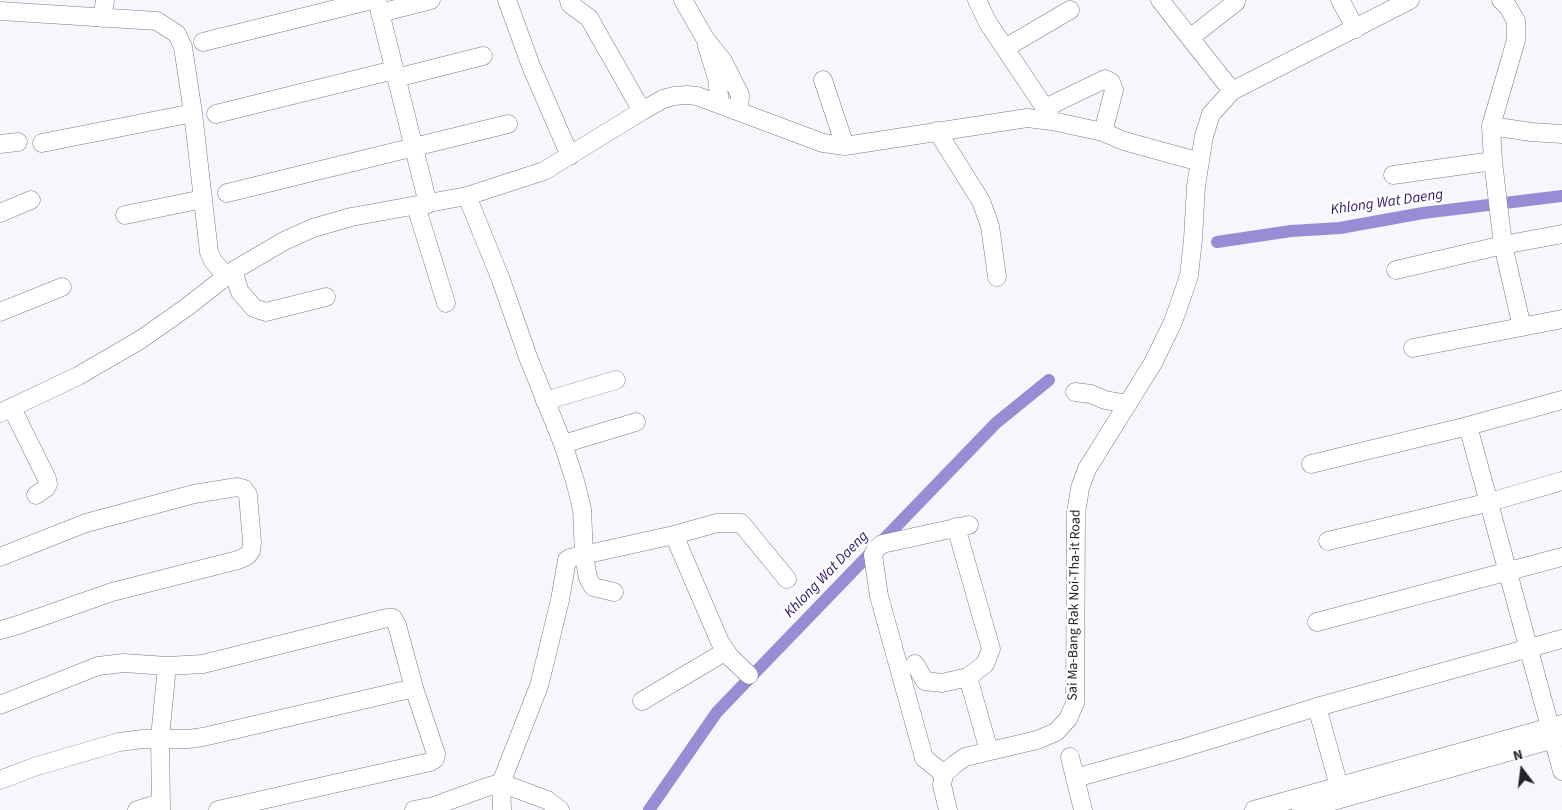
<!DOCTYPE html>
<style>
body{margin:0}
#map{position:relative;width:1562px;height:810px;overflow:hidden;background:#f6f6fd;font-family:"Source Sans 3",sans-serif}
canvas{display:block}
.north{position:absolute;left:1497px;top:745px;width:50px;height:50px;-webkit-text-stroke:4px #fff;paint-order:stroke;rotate:345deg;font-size:14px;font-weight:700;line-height:20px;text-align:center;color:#24232a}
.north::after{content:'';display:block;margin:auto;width:18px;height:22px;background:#24232a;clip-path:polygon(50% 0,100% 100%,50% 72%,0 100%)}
</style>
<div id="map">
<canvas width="1562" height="810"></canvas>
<div class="north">N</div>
</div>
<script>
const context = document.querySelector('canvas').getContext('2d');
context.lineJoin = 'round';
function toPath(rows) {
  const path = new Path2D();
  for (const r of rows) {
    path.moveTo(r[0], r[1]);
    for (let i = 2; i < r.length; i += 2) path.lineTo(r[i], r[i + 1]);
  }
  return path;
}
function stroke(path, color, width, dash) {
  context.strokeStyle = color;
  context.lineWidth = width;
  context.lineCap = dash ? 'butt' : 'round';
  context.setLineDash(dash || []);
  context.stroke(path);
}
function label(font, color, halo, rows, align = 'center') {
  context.font = font + ' "Source Sans 3",sans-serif';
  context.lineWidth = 5;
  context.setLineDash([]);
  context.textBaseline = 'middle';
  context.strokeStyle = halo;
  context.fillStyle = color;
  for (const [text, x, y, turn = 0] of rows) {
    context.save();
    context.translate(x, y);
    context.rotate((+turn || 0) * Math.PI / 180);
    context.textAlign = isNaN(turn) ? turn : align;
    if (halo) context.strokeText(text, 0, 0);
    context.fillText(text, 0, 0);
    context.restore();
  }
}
const canal = toPath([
 [1217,242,1291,231,1340,228,1423,213,1562,196],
 [649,810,717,712,996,423,1049,380]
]);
const minor = toPath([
 [377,0,428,204],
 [507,0,531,66,570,156],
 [569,0,570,4,589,18,642,111],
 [683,0,706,40,723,61,740,95,739,111],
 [977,0,988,23,1045,108,1052,121],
 [1160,0,1232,91],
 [1340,0,1356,29],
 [1501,0,1508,7,1516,21,1516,40,1491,126,1493,161,1503,245,1522,327],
 [0,11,157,21,177,34,183,47,193,113,209,252,213,261,227,277],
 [380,13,431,0],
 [102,18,105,0],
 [1190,38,1236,2],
 [203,42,372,0],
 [707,46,717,78,720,104],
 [1005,48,1070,10],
 [396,78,483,56],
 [823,80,845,146],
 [1045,108,1105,79,1111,82,1114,90,1103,132],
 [216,114,394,70],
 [1491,126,1531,132,1562,134],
 [937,131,981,201,990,226,997,277],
 [42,143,193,113],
 [0,144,18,142],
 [1393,175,1493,161],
 [227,193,508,124],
 [467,196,501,280,528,357,563,444,575,481,582,509,584,555,588,578,593,587,614,592],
 [416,206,446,303],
 [0,213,31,200],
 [125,215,203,199],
 [1396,270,1503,245,1562,234],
 [233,271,240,292,254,308,266,312,326,297],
 [0,312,62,287],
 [1413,348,1562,319],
 [1075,392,1091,394,1105,400,1128,404],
 [545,401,616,380],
 [12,408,47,479,48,484,46,488,36,495],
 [0,413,78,376,140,340,187,307,233,271,284,241,313,228,351,217,467,196,544,171,642,111,663,99,674,96,687,95,697,96,823,143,845,146,1027,118,1052,121,1103,132,1124,141,1200,162],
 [1468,426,1562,771],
 [563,444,636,422],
 [1311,464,1468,426,1562,400],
 [956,527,991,649,985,664,968,677,989,751],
 [674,535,720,642,730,657,749,675],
 [1328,541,1490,502,1562,481],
 [0,557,86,523,194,494,237,487,244,489,248,495,252,542,251,551,247,556,238,560,112,592,18,625,0,630],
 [1317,622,1562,557],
 [915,664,925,681,942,683,968,677],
 [642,701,726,651],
 [0,705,98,666,124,663,167,666,203,664,387,618,393,618,397,625,414,688,436,754,435,759,430,762,218,810],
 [1317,707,1342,797],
 [1070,757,1083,810],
 [944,774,924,758,879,596,873,555,876,549,882,544,969,525],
 [1075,778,1180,749,1317,707,1562,639],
 [0,780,34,767,119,742,143,739,188,739,203,737,414,688],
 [137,810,160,803],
 [161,810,160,738,167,666],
 [414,810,434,806,487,787,501,783,547,800,560,810],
 [502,810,501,783,539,686,560,600,567,560,570,558,674,535,717,523,741,523,787,579],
 [948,810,942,785,944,774,955,764,965,757,1037,740,1056,732,1068,719,1075,703,1076,513,1080,488,1087,469,1153,363,1173,322,1189,276,1193,239,1196,186,1204,136,1211,114,1232,91,1410,0],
 [1254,810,1562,724],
 [1301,810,1562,737]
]);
const streetNames = [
 ["Sai Ma-Bang Rak Noi-Tha-it Road",1075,605,-89]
];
const waterNames = [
 ["Khlong Wat Daeng",1387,203,-8],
 ["Khlong Wat Daeng",827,575,-46]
];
stroke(canal, '#998cd4', 12);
stroke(minor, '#7b7989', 19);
stroke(minor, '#fff', 18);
label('14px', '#24232a', '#fff', streetNames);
label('italic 15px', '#33176b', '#fff', waterNames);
</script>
